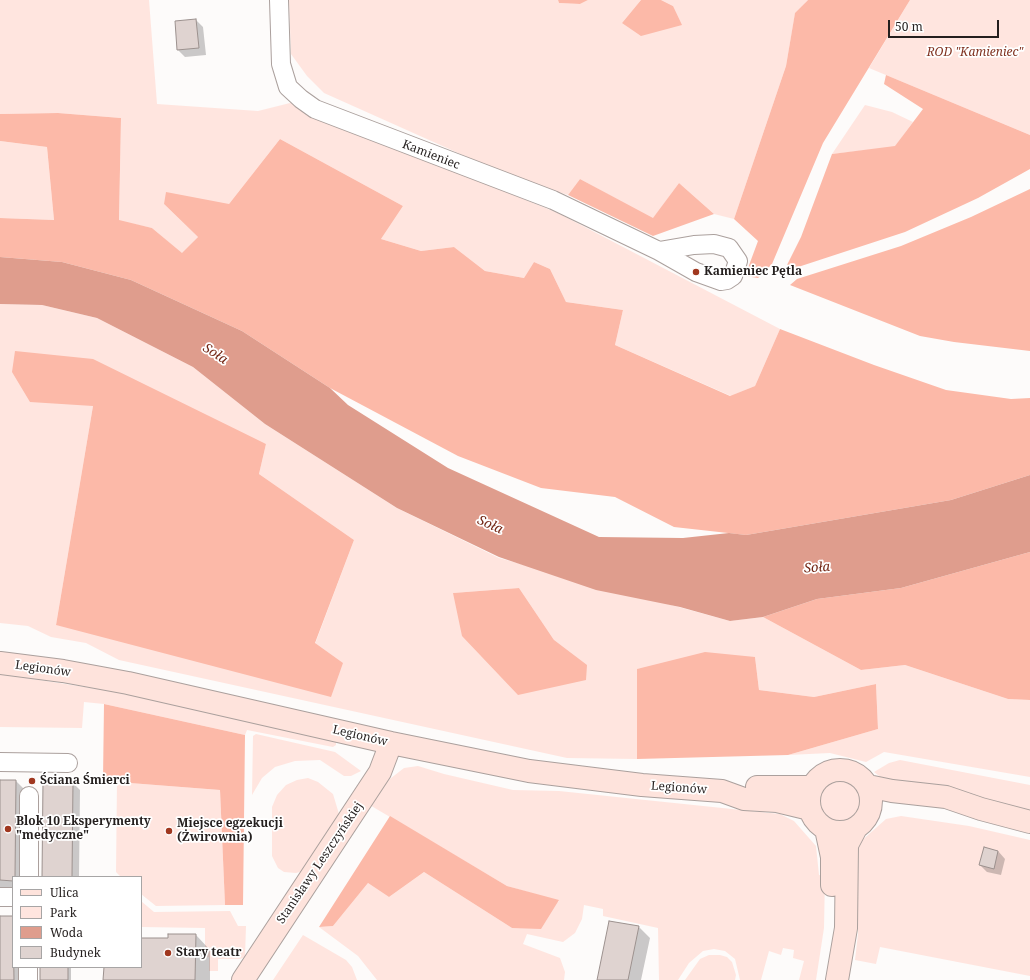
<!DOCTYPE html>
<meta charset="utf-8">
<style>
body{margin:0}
#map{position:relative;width:1030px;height:980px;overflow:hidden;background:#fdfbfa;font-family:"Noto Serif",serif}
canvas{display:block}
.legend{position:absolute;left:12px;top:876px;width:130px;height:92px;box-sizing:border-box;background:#fff;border:1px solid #a7a5a5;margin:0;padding:5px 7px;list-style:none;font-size:12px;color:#241f1e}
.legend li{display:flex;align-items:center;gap:8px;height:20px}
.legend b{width:20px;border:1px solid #a7a5a5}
.scale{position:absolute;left:888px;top:20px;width:111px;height:18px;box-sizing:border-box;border:2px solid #241f1e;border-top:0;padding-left:5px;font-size:12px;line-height:14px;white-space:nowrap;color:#241f1e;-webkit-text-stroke:3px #fff;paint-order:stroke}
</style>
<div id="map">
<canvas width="1030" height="980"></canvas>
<ul class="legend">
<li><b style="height:5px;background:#fee3dc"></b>Ulica</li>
<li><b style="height:11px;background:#ffe5df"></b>Park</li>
<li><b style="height:11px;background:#df9d8d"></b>Woda</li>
<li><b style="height:11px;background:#dfd3d0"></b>Budynek</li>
</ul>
<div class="scale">50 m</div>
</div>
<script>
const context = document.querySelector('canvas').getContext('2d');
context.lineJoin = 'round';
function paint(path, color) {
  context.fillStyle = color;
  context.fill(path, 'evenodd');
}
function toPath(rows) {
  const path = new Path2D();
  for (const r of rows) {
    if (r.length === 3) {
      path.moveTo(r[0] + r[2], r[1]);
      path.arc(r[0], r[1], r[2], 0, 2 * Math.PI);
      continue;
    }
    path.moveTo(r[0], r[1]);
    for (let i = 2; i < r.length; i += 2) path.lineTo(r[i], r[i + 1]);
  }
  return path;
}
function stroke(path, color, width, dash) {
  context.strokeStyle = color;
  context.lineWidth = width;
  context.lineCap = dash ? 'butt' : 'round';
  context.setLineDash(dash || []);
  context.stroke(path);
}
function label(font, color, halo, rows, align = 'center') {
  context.font = font + ' "Noto Serif",serif';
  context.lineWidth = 3.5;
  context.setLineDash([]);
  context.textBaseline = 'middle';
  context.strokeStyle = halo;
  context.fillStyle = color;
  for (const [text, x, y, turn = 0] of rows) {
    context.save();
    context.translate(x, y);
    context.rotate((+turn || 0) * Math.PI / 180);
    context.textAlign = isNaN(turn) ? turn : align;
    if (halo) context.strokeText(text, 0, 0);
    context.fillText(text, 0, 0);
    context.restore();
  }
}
const green = toPath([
 [0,0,149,0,157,104,258,111,294,102,326,119,558,213,780,329,755,386,731,396,615,345,623,310,566,302,550,269,534,262,524,278,485,271,454,247,421,251,381,239,403,206,280,139,229,204,164,204,198,237,182,254,152,228,119,221,121,118,58,113,0,114],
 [289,0,558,0,559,3,580,4,588,0,641,0,622,23,673,6,661,0,808,0,795,14,786,66,734,219,714,214,679,183,653,219,580,179,568,195,514,178,324,93,307,76,291,54],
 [910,0,1030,0,1030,135,869,68],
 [865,105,892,112,913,122,895,147,832,154],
 [0,141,47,147,54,220,0,218],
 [0,304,42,305,97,318,193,367,265,424,397,508,499,558,730,621,763,617,861,670,905,665,1008,699,1030,700,1030,777,884,752,866,762,830,753,788,755,878,729,876,684,814,697,759,690,755,657,637,669,637,759,567,758,119,660,86,643,51,637,28,626,0,623],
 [93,406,266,444,259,474,354,540,315,644,56,625],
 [519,588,554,640,453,593],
 [0,674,157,698,336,742,336,745,333,747,247,730,245,735,104,704,84,702,82,728,0,727],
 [256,734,335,752,361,771,351,776,344,776,320,760,295,761,275,767,262,778,252,795,253,736],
 [900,760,1030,785,1030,810,930,786,887,782,874,772,889,763],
 [418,766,444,774,513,790,559,791,780,814,794,821,816,846,819,875,825,876,824,928,816,980,799,980,804,961,793,958,794,950,783,948,781,955,769,951,761,980,740,980,735,959,725,951,714,949,703,951,689,963,678,980,659,980,658,928,603,916,603,909,584,905,582,919,575,933,563,942,527,934,523,944,560,958,565,972,564,980,377,980,358,956,319,927,333,926,368,883,389,897,424,872,512,928,559,901,507,886,368,804,377,789,404,768],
 [308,778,318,782,333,794,339,814,337,825,307,870,296,873,284,872,278,868,272,856,272,807,277,795,286,785,297,780],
 [840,800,21],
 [117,782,220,790,225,905,156,906,141,894,141,877,121,877,116,872],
 [901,816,969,826,1030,840,1030,976,880,947,876,964,855,960,858,934,855,853,859,843,886,819],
 [141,901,154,912,230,911,238,926,246,926,245,957,240,959,218,959,218,971,209,971,209,957,205,958,205,928,141,927],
 [303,935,346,960,352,967,357,980,273,980],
 [709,955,720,955,727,957,732,962,736,975,735,980,685,980,700,959]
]);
const forest = toPath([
 [558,0,588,0,580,4,559,3],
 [641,0,661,0,673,6,682,25,641,36,622,23],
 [808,0,910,0,823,143,772,264,758,278,745,276,758,241,734,219,786,66,795,13],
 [886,75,1030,135,1030,169,978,198,905,232,792,269,787,265,801,237,832,154,895,146,923,109,884,84],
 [58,113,121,118,119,220,152,228,182,253,198,237,164,204,166,192,229,204,280,139,403,206,381,239,421,251,454,247,485,271,524,278,534,262,550,269,566,302,623,310,615,345,730,396,755,386,780,329,874,365,946,390,1011,399,1030,398,1030,475,951,500,746,535,674,527,615,497,541,488,458,456,330,388,242,331,131,280,62,262,0,257,0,218,54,220,47,147,0,141,0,114],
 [580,179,653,218,679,183,714,214,653,236,568,195],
 [1030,189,1030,351,954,342,920,336,790,285,797,279,901,246,971,217],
 [15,351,93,359,266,444,259,474,354,540,315,643,343,663,331,697,56,625,93,406,30,402,12,372],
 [1030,552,1030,700,1008,699,905,665,861,670,763,617,817,599,901,588],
 [519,588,554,640,587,665,586,680,518,695,462,636,453,593],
 [705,652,755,657,759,690,814,697,876,684,878,729,788,755,637,759,637,669],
 [104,704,245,735,243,905,225,905,220,790,117,782,103,779],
 [390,816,507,886,559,900,541,929,512,928,424,872,389,897,368,883,333,926,319,927]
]);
const water = toPath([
 [0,257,62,262,131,280,242,331,330,388,348,405,448,468,599,537,683,538,729,533,746,535,951,500,1030,475,1030,552,901,588,817,599,763,617,730,621,680,607,596,590,499,557,397,508,265,424,193,367,97,318,42,305,0,304]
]);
const shadow = toPath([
 [196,20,203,27,206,55,185,57,178,50],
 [0,781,16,781,23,788,22,877,13,877,13,887,0,887],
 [44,782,73,783,80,790,79,877,43,877],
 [984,848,998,851,1005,859,1001,875,987,872,980,865],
 [0,917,13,967,21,967,21,980,0,980],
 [639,927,650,938,641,980,598,980],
 [196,935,210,950,210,980,104,980,105,967,141,967,141,939,169,939],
 [41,967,71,967,71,980,41,980]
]);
const building = toPath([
 [196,19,199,48,177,50,175,21,196,19],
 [0,780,16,780,15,877,13,877,13,881,0,880,0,780],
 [43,781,73,782,72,877,42,877,43,781],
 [984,847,998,851,994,869,979,865,984,847],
 [0,916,13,916,14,980,0,980,0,916],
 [609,921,639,926,628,980,597,980,609,921],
 [168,934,196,934,195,980,103,980,104,967,141,967,141,938,168,938,168,934],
 [40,967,68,967,68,980,40,980,40,967]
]);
const street = toPath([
 [279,0,281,64,288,87,301,99,315,109,553,200,659,251,696,272,721,281,727,280,733,276,738,261,729,248,714,244,694,245,659,251],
 [0,762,68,763],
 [29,877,29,796],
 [0,897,13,897],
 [28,980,28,967]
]);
const secondary = toPath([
 [0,663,63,671,128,683,391,743,529,771,642,785,722,791,744,799,777,801,810,809],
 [840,801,31],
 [868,786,892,791,946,797,981,809,1030,822],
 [757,787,812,787],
 [826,829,832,857,832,885],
 [243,980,380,772,391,743],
 [837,980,846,928,847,845,856,828]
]);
const markers = [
 [696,272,4,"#a0371f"],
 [32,781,4,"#a0371f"],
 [8,829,4,"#a0371f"],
 [169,831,4,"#a0371f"],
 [168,953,4,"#a0371f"]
];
const parkNames = [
 ["ROD \"Kamieniec\"",975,53]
];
const streetNames = [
 ["Kamieniec",431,155,21],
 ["Legionów",43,669,8],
 ["Legionów",360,736,13],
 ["Legionów",679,788,4],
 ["Stanisławy Leszczyńskiej",320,863,-56]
];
const poiNames = [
 ["Kamieniec Pętla",704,272],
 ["Ściana Śmierci",40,781],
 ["Blok 10 Eksperymenty",16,822],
 ["\"medyczne\"",16,836],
 ["Miejsce egzekucji",177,824],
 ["(Żwirownia)",177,838],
 ["Stary teatr",176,953]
];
const waterNames = [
 ["Soła",215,354,33],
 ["Soła",490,525,24],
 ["Soła",817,568,-4]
];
paint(green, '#ffe5df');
paint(forest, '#fcb9a8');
paint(water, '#df9d8d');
paint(shadow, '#0003');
paint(building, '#dfd3d0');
stroke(building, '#9c918e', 1);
stroke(street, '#aba09d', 20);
stroke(secondary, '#aba09d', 24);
stroke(street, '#fff', 18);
stroke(secondary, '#fee3dc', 22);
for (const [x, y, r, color] of markers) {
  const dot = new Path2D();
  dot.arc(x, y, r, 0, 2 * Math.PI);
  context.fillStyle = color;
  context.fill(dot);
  stroke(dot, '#fff', 1.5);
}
label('italic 12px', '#813321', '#fff', parkNames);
label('12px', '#241f1e', '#fff', streetNames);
label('bold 12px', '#241f1e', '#fff', poiNames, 'left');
label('italic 13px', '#732614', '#fff', waterNames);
</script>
